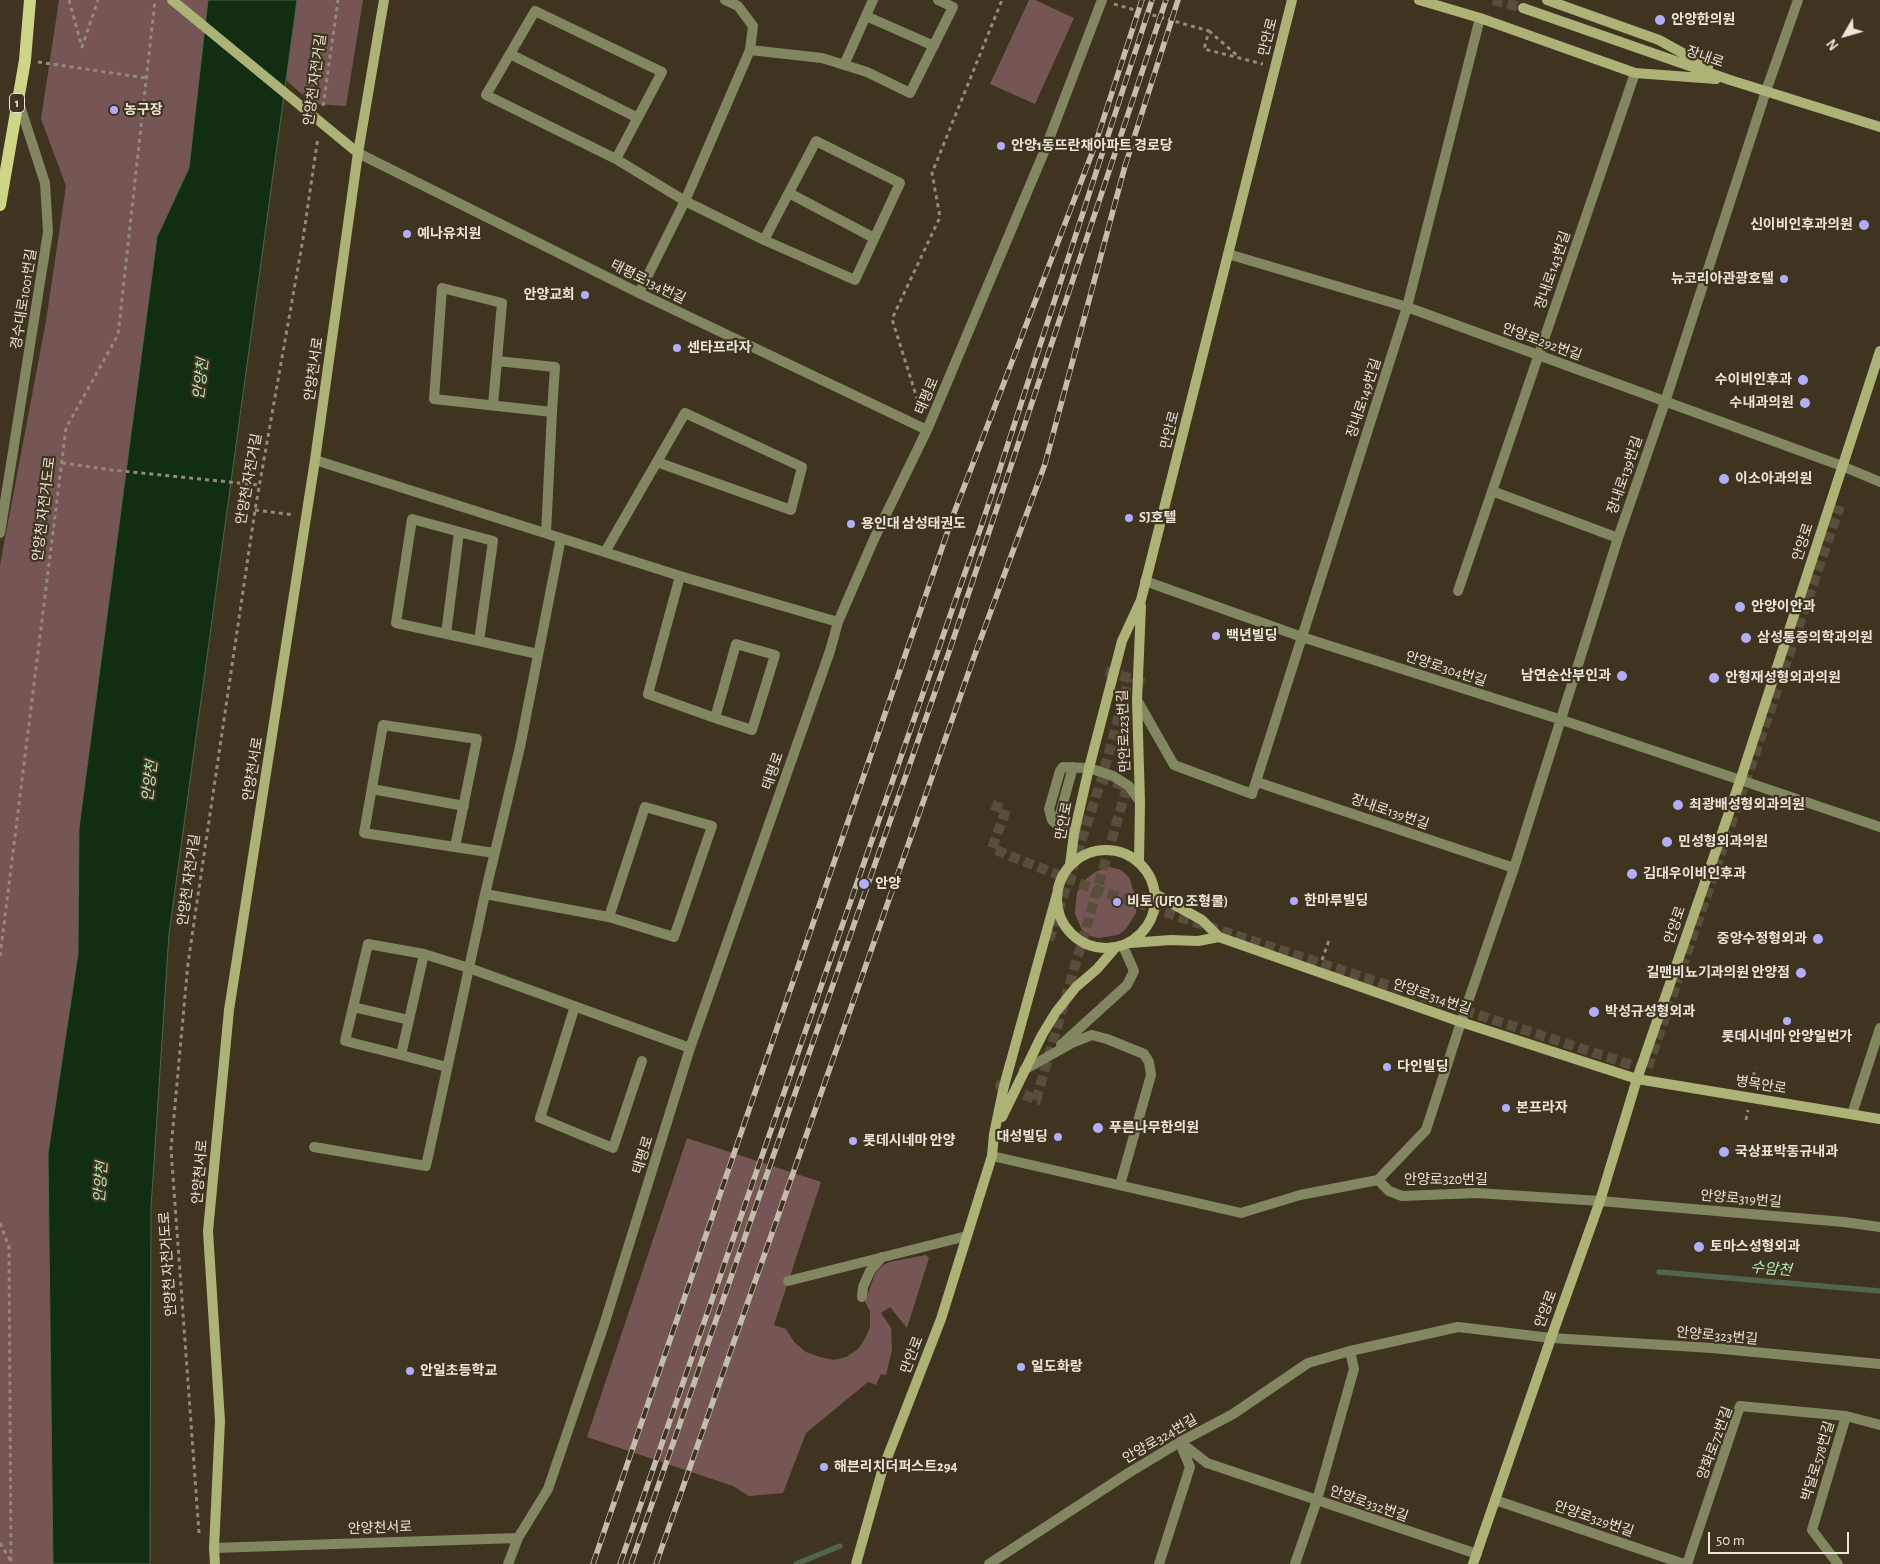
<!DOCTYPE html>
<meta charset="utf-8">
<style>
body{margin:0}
#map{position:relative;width:1880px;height:1564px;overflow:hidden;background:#3f3420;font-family:"Alegreya Sans",sans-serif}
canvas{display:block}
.north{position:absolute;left:1820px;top:10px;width:50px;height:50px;-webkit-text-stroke:4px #3f3420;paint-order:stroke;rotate:232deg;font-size:14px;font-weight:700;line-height:20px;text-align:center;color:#ebe4d8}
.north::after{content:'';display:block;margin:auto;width:18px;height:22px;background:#ebe4d8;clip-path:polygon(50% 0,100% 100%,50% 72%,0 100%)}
.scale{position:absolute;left:1708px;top:1532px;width:141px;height:22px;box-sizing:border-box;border:2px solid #ebe4d8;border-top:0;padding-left:6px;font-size:15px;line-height:18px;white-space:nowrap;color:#ebe4d8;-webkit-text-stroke:4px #3f3420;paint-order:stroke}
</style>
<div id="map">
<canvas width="1880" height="1564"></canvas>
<div class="north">N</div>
<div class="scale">50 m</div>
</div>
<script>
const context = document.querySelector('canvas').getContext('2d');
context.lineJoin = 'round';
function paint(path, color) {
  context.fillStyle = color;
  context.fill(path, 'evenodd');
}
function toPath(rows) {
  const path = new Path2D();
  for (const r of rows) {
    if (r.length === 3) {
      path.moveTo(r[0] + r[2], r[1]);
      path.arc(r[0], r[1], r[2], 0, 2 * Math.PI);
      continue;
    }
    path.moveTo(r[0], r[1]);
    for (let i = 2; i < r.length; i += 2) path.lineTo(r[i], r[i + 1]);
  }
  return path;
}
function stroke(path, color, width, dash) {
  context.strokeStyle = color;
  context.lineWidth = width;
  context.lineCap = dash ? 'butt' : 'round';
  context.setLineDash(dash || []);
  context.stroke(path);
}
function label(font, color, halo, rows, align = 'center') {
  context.font = font + ' "Alegreya Sans","Noto Sans KR",sans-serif';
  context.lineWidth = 4.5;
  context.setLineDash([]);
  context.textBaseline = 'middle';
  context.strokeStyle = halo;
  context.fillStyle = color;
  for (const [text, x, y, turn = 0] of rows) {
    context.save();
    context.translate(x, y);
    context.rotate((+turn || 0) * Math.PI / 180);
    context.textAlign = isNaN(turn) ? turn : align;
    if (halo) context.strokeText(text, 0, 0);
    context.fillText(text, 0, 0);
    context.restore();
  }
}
const green = toPath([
 [59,0,208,0,189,168,157,237,79,828,78,954,48,1154,53,1564,0,1564,0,565,46,321,66,186,41,119],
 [297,0,363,0,346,106,313,104,286,80],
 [1029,0,1035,0,1074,18,1035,104,990,84],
 [1110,867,1121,870,1129,877,1137,901,1136,913,1126,929,1118,935,1099,938,1090,936,1082,930,1075,914,1076,901,1077,892,1087,878,1097,871],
 [687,1138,821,1182,774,1325,786,1329,794,1342,806,1352,820,1357,834,1360,846,1357,858,1349,866,1337,870,1327,870,1311,865,1302,875,1274,883,1265,890,1262,926,1255,929,1258,907,1328,890,1307,881,1313,891,1328,892,1350,886,1375,881,1374,876,1385,868,1382,806,1433,783,1493,749,1496,733,1486,587,1437]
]);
const water = toPath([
 [208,0,297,0,169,934,151,1208,150,1564,53,1564,48,1154,78,954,79,828,157,237,189,168,208,0]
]);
const stream = toPath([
 [1659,1272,1880,1291],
 [796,1564,840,1546]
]);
const streetTunnel = toPath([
 [1106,671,1145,683],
 [992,805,1006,810,992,848,1010,856,1097,890,1647,1070,1840,506],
 [1049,940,1102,778,1129,678],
 [1002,1082,1000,1086,1041,1101],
 [1036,1100,1127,787,1102,778]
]);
const secondaryTunnel = toPath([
 [1493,0,1523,8]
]);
const path = toPath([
 [69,0,82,47,98,0],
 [1114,4,1209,31,1204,49,1263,64],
 [1209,31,1239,57],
 [38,62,146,78],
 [323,106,338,0],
 [920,408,892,319,940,217,932,173,1002,0],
 [62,463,112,470,259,485],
 [255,510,294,515],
 [0,956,66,428,118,335,155,0],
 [1322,960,1329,940],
 [1752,1084,1755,1068],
 [1746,1120,1748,1110],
 [0,1223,9,1247,11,1564],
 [199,1533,171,1149,188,963,255,510,303,239,318,137],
 [0,1543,11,1561]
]);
const lane = toPath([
 [1137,700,1174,765,1252,794],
 [1057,825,1073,767],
 [1074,834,1062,830,1052,820,1049,809,1060,771,1063,767,1089,768,1113,776,1129,786,1140,802],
 [1061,1045,1127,985,1134,971,1123,946],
 [1024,1070,1074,1042,1092,1035,1107,1039,1144,1054,1149,1062,1151,1075,1120,1185],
 [788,1281,967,1236],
 [862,1297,863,1287,870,1271,882,1257]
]);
const street = toPath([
 [866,16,934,46],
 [750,50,822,58,867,72,910,93,953,7,938,0],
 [510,54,638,118],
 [844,65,873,0],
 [358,153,639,293,927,430],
 [616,159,662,72,535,11,486,95,616,159,685,201,764,240,855,280,900,183,816,141,764,240],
 [789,193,874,238],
 [1228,254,1407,307,1842,466,1880,482],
 [639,293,685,201,750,50,753,26,738,6,725,0],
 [497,361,555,367,552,412],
 [493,405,502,303,442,288,434,399,552,412,546,533],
 [315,460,680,576,838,622],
 [1492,491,1618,538],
 [0,533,48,232,45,183,19,103],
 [605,552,685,413,802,467,791,510,657,462],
 [680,576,648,694,715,718,752,730,775,655,736,644,715,718],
 [1145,581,1302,637,1562,720,1880,827],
 [1458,591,1635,73],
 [446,634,459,532],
 [479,641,493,541,412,519,396,623,479,641,538,654],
 [1257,782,1514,868],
 [372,789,464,806],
 [1252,794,1407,307,1480,18],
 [455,847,477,739,383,725,364,833,494,853],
 [485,894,609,917,674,937,712,826,645,807,609,917],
 [424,954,401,1055,345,1041,368,944,424,954,469,968,690,1048],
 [575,1006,540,1118,613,1148,642,1061],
 [353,1007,409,1020],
 [401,1055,447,1067],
 [1852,1114,1880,1028],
 [314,1147,426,1166,485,894,520,747,561,538],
 [992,1156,1241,1213,1300,1195,1378,1180,1389,1191,1402,1196,1477,1193,1600,1201,1844,1222,1880,1227],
 [1378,1180,1426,1130,1461,1022,1514,868,1618,538,1665,402,1766,91,1798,0],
 [1180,1442,1207,1463,1317,1500,1354,1369,1350,1351],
 [1495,1500,1684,1564],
 [214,1548,518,1538],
 [508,1564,518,1538,548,1489,604,1325,690,1048,830,651,838,622,874,539,927,430,1044,152,1102,0],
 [989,1564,1130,1472,1180,1442,1233,1414,1308,1363,1350,1351,1458,1327,1551,1338,1712,1348,1880,1364],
 [1159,1564,1190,1467,1180,1443],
 [1295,1564,1317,1500,1477,1554],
 [1687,1564,1740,1406,1846,1416,1880,1425],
 [1838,1564,1812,1530,1846,1416]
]);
const secondary = toPath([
 [172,0,358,153],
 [1419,0,1480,18,1635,73,1716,79],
 [1547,0,1659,40,1708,67],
 [1523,8,1730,80,1880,127],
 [1106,899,49],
 [1139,862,1140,802,1137,700,1141,606],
 [1070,865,1074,834,1089,768,1122,641,1141,600,1292,0],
 [1155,894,1202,920,1219,937,1461,1022,1637,1079,1880,1119],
 [1130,943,1171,940,1198,941,1219,937],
 [1002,1117,1042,1035,1056,1012,1076,987,1097,969,1115,948],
 [215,1564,214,1548,220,1421,208,1231,229,1010,315,460,358,153,384,0],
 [856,1564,882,1471,941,1319,992,1156,994,1134,1004,1086,1057,894],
 [1473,1564,1551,1338,1600,1201,1637,1079,1740,781,1880,351]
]);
const primary = toPath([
 [0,205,25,60,30,0]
]);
const rail = toPath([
 [593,1564,954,513,1094,148,1142,0],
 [620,1564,983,521,1152,0],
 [631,1564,950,649,1166,0],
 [656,1564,974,657,1045,464,1125,166,1178,0]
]);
const markers = [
 [1660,20,6,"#b3adf9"],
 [114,110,5,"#b3adf9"],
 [1001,146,5,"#b3adf9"],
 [1864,225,6,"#b3adf9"],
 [407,234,5,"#b3adf9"],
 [1784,279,5,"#b3adf9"],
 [585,295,5,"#b3adf9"],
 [677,348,5,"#b3adf9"],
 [1803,380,6,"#b3adf9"],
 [1805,403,6,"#b3adf9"],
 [1724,479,6,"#b3adf9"],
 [1129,518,5,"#b3adf9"],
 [851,524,5,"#b3adf9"],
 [1740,607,6,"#b3adf9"],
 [1216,636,5,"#b3adf9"],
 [1746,638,6,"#b3adf9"],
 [1622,676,6,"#b3adf9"],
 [1714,678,6,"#b3adf9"],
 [1678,805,6,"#b3adf9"],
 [1667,842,6,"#b3adf9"],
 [1632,874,6,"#b3adf9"],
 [864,884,6,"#b3adf9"],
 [1294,901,5,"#b3adf9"],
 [1117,902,5,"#b3adf9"],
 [1818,939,6,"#b3adf9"],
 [1801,973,6,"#b3adf9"],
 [1594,1012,6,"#b3adf9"],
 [1787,1021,5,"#b3adf9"],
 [1387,1067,5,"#b3adf9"],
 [1506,1108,5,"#b3adf9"],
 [1098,1128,6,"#b3adf9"],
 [1058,1137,5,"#b3adf9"],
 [853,1141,5,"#b3adf9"],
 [1724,1152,6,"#b3adf9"],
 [1699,1247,6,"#b3adf9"],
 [1021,1367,5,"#b3adf9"],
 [410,1371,5,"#b3adf9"],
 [824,1467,5,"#b3adf9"]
];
const shields = [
 [17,103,15]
];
const shieldNames = [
 ["1",17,103]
];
const poiNames = [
 ["안양한의원",1671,20],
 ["농구장",124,110],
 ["안양1동뜨란채아파트 경로당",1011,146],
 ["신이비인후과의원",1853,225,"right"],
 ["예나유치원",417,234],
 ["뉴코리아관광호텔",1774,279,"right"],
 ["안양교회",575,295,"right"],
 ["센타프라자",687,348],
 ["수이비인후과",1792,380,"right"],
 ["수내과의원",1794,403,"right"],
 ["이소아과의원",1735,479],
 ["SJ호텔",1139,518],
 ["용인대 삼성태권도",861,524],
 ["안양이안과",1751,607],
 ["백년빌딩",1226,636],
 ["삼성통증의학과의원",1757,638],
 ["남연순산부인과",1611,676,"right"],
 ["안형재성형외과의원",1725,678],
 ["최광배성형외과의원",1689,805],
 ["민성형외과의원",1678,842],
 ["김대우이비인후과",1643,874],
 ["안양",875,884],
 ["한마루빌딩",1304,901],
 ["비토 (UFO 조형물)",1127,902],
 ["중앙수정형외과",1807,939,"right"],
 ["길맨비뇨기과의원 안양점",1790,973,"right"],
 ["박성규성형외과",1605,1012],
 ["롯데시네마 안양일번가",1787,1037,"center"],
 ["다인빌딩",1397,1067],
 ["본프라자",1516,1108],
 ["푸른나무한의원",1109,1128],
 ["대성빌딩",1048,1137,"right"],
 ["롯데시네마 안양",863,1141],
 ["국상표박동규내과",1735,1152],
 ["토마스성형외과",1710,1247],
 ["일도화랑",1031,1367],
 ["안일초등학교",420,1371],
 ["해븐리치더퍼스트294",834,1467]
];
const streetNames = [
 ["만안로",1268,37,-76],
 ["장내로",1705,57,19],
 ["안양천 자전거길",315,80,-82],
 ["장내로143번길",1553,270,-71],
 ["태평로134번길",648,282,26],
 ["경수대로1001번길",24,299,-81],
 ["안양로292번길",1542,342,20],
 ["안양천서로",314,369,-82],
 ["태평로",927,396,-67],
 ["장내로149번길",1364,398,-72],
 ["만안로",1170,430,-76],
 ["장내로139번길",1625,475,-71],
 ["안양천 자전거길",249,479,-80],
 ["안양천 자전거도로",44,509,-83],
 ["안양로",1803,542,-72],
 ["안양로304번길",1446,669,18],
 ["만안로223번길",1124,731,-92],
 ["안양천서로",253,769,-81],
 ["태평로",773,771,-71],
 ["장내로139번길",1390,812,19],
 ["만안로",1064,821,-79],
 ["안양천 자전거길",189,880,-82],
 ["안양로",1675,925,-71],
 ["안양로314번길",1432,997,19],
 ["병목안로",1761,1085,9],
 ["태평로",643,1155,-73],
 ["안양천서로",200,1172,-85],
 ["안양로320번길",1446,1180],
 ["안양로319번길",1741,1199,5],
 ["안양천 자전거도로",168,1264,-94],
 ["안양로",1546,1309,-70],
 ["안양로323번길",1717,1336,5],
 ["만안로",912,1355,-69],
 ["안양로324번길",1160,1439,-30],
 ["양화로72번길",1715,1443,-70],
 ["박달로578번길",1818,1461,-73],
 ["안양로332번길",1369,1504,19],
 ["안양로329번길",1594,1519,19],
 ["안양천서로",380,1528,-2]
];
const waterNames = [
 ["안양천",201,379,-83],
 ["안양천",150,781,-83],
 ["안양천",101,1182,-86],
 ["수암천",1771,1269,5]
];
paint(green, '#755655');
paint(water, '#112d12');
stroke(water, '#52644d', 1);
stroke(stream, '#52644d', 5.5);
stroke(streetTunnel, '#594e3c', 10, [10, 5]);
stroke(secondaryTunnel, '#594e3c', 10, [10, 5]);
stroke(path, '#938a7a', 3, [4, 4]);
stroke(lane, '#828661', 10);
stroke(street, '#828661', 10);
stroke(secondary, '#adb377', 10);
stroke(primary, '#ced587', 12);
stroke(rail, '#c4bcae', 5.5);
stroke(rail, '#3f3420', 4, [11]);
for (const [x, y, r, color] of markers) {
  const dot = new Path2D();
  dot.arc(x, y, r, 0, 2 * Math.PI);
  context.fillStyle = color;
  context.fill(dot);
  stroke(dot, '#3f3420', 2);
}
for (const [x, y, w] of shields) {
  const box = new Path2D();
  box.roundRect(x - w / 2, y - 9.5, w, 19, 4);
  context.fillStyle = '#3f3420';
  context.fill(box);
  stroke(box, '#ebe4d8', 1);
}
label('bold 12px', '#ebe4d8', null, shieldNames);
label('bold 14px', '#ebe4d8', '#3f3420', poiNames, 'left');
label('14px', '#ebe4d8', '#3f3420', streetNames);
label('italic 15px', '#b6e9b5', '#3f3420', waterNames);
</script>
